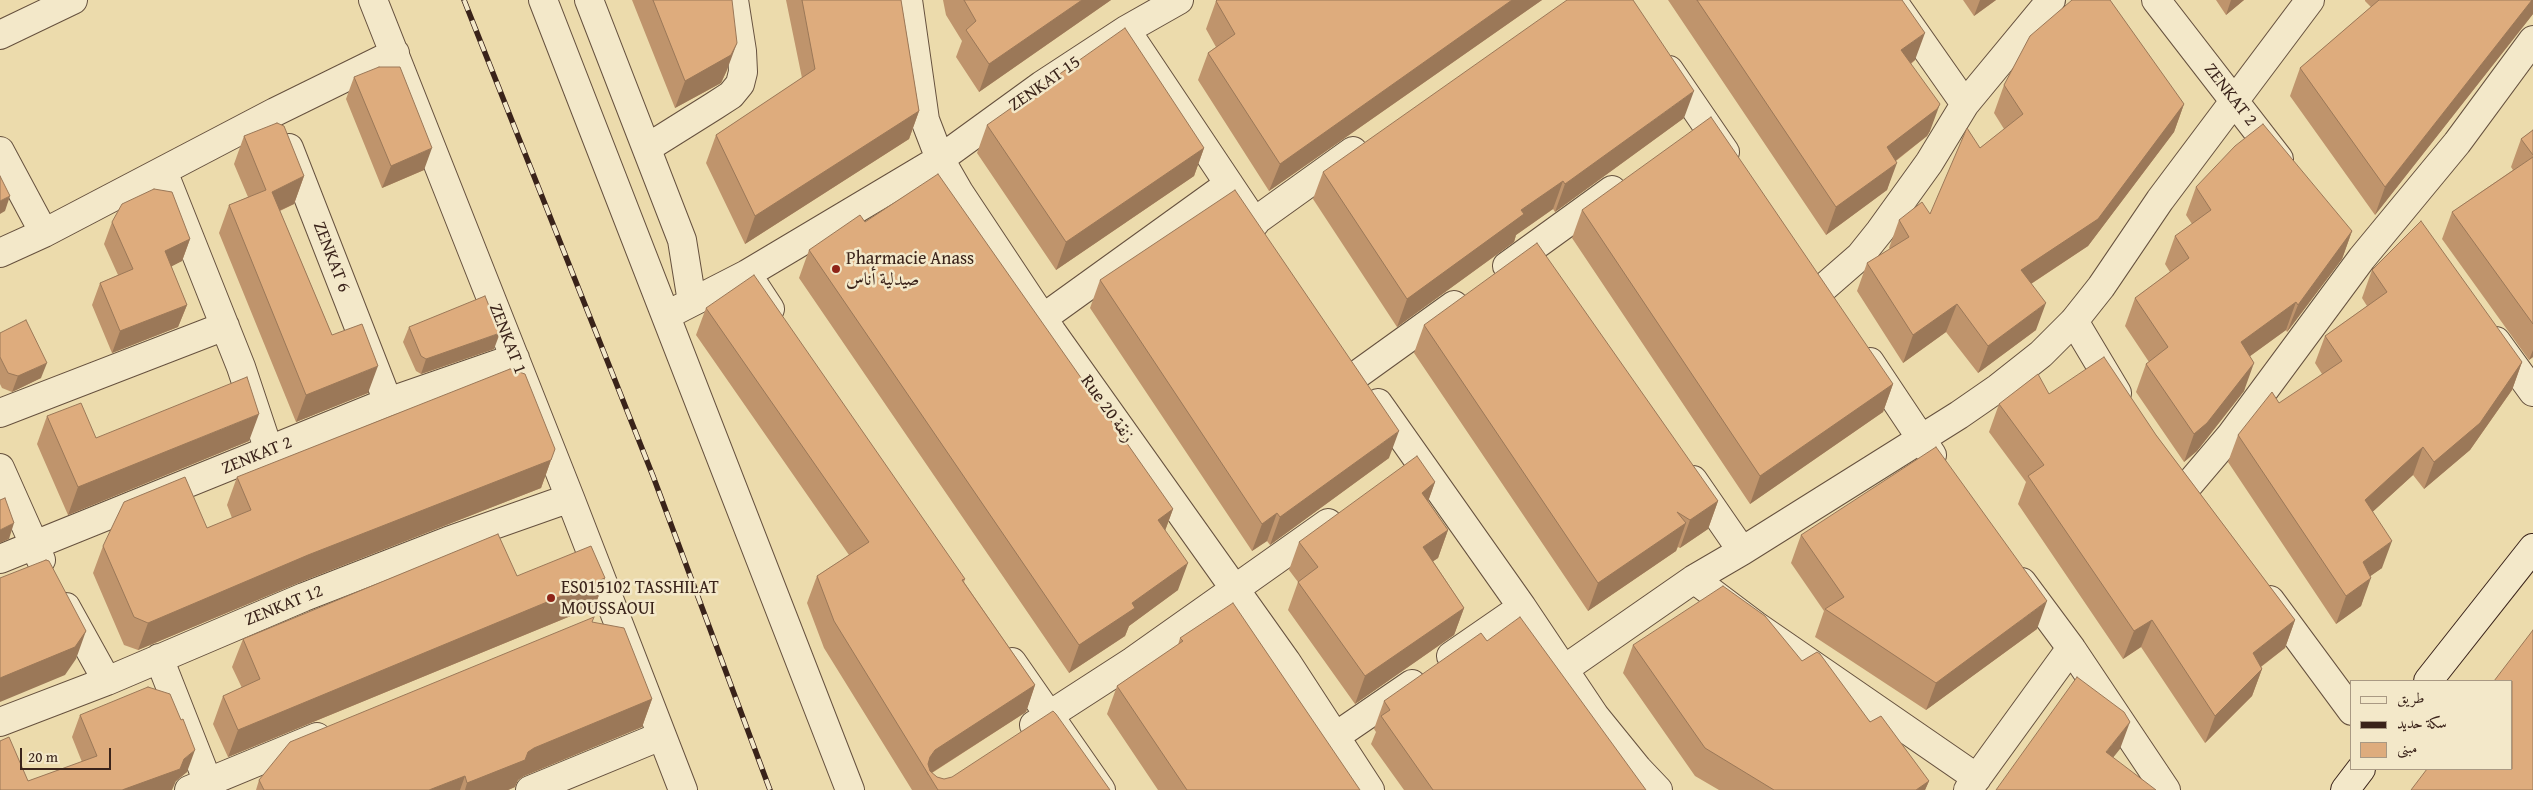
<!DOCTYPE html>
<meta charset="utf-8">
<style>
body{margin:0}
#map{position:relative;width:2533px;height:790px;overflow:hidden;background:#ecdbac;font-family:"Gentium Book Plus",Amiri,serif}
canvas{display:block}
.legend{position:absolute;left:2350px;top:680px;width:162px;height:90px;box-sizing:border-box;background:#f3e8c9;border:1px solid #a99983;margin:0;padding:6px 9px;list-style:none;font-size:15px;color:#3a231a}
.legend li{display:flex;align-items:center;gap:10px;height:25px}
.legend b{width:25px;border:1px solid #a99983}
.scale{position:absolute;left:20px;top:748px;width:91px;height:22px;box-sizing:border-box;border:2px solid #3a231a;border-top:0;padding-left:6px;font-size:15px;line-height:18px;white-space:nowrap;color:#3a231a;-webkit-text-stroke:4px #f3e8c9;paint-order:stroke}
</style>
<div id="map">
<canvas width="2533" height="790"></canvas>
<ul class="legend">
<li><b style="height:6px;background:#f3e8c9"></b>طريق</li>
<li><b style="height:6px;background:#3a231a"></b>سكة حديد</li>
<li><b style="height:14px;background:#deac7d"></b>مبنى</li>
</ul>
<div class="scale">20 m</div>
</div>
<script>
const context = document.querySelector('canvas').getContext('2d');
context.lineJoin = 'round';
function toPath(rows) {
  const path = new Path2D();
  for (const r of rows) {
    path.moveTo(r[0], r[1]);
    for (let i = 2; i < r.length; i += 2) path.lineTo(r[i], r[i + 1]);
  }
  return path;
}
function stroke(path, color, width, dash) {
  context.strokeStyle = color;
  context.lineWidth = width;
  context.lineCap = dash ? 'butt' : 'round';
  context.setLineDash(dash || []);
  context.stroke(path);
}
function paint(path, color) {
  context.fillStyle = color;
  context.fill(path, 'evenodd');
}
function label(font, color, halo, rows, align = 'center') {
  context.font = font + ' "Gentium Book Plus",Amiri,serif';
  context.lineWidth = 5;
  context.setLineDash([]);
  context.textBaseline = 'middle';
  context.strokeStyle = halo;
  context.fillStyle = color;
  for (const [text, x, y, turn = 0] of rows) {
    context.save();
    context.translate(x, y);
    context.rotate((+turn || 0) * Math.PI / 180);
    context.textAlign = isNaN(turn) ? turn : align;
    if (halo) context.strokeText(text, 0, 0);
    context.fillText(text, 0, 0);
    context.restore();
  }
}
const street = toPath([
 [373,0,570,498,683,790],
 [543,0,850,790],
 [589,0,682,240,692,302],
 [908,0,925,120,940,159,959,192,1052,332,1286,661,1370,790],
 [1892,0,1965,104],
 [2156,0,2279,159],
 [1126,30,1255,223],
 [0,35,73,0],
 [1669,70,1725,152],
 [289,148,388,402],
 [647,148,714,106,731,95,740,84,743,72,742,51,734,0],
 [0,151,44,233],
 [163,171,241,367,269,451],
 [1254,222,1353,151],
 [0,253,44,233,275,112,395,53],
 [1507,266,1612,190],
 [747,274,770,309],
 [1821,290,1860,256,1880,231,1929,163,1965,104,2051,0],
 [667,315,747,274,940,159,1042,85,1126,30,1179,0],
 [1043,318,1229,184],
 [2074,321,2117,393],
 [2496,341,2533,392],
 [1870,362,1932,455],
 [1358,374,1454,305],
 [1378,403,1522,607,1595,716,1638,769,1658,790],
 [0,413,225,326],
 [0,468,41,560],
 [1693,480,1742,551],
 [2186,488,2231,435,2362,258,2457,143,2533,40],
 [0,559,388,402,515,358],
 [1694,579,1755,625,1977,778],
 [2022,582,2071,648,2166,790],
 [2270,600,2352,711],
 [66,607,107,681],
 [1451,656,1522,607],
 [159,658,211,790],
 [1012,662,1101,790],
 [1563,670,1694,579,1742,551,1959,415,1998,388,2041,354,2074,321,2101,287,2160,200,2310,0],
 [0,722,107,681,304,597,448,541,570,498],
 [1034,725,1133,661,1328,523],
 [1336,736,1412,684],
 [189,790,317,737],
 [530,790,661,736],
 [1968,790,2071,648]
]);
const secondary = toPath([
 [2428,681,2533,548],
 [2345,790,2361,769]
]);
const rail = toPath([
 [464,0,653,476,770,790]
]);
const wall = toPath([
 [632,0,732,0,727,70,721,83,675,108],
 [786,0,901,0,919,111,909,139,745,244,706,163,716,135,802,78],
 [943,0,1111,0,979,92,956,57,962,41,946,15],
 [1542,0,1269,191,1198,80,1208,53,1216,47,1206,29,1216,1],
 [1668,0,1902,0,1915,60,1911,64,1930,131,1927,136,1896,161,1887,190,1826,235],
 [1963,0,1996,0,1974,16],
 [2216,0,2244,0,2226,15],
 [2365,0,2533,0,2533,14,2375,215,2290,96,2300,68,2371,7,2365,1],
 [354,77,424,170,382,188,346,99],
 [2004,85,2184,104,2174,132,2088,246,2031,284,2036,330,1978,373,1946,332,1903,363,1857,291,1867,263,1890,249,1889,248,1899,220,1930,214,1980,148,2004,129,1994,113],
 [1684,118,1555,212,1553,209,1516,235,1514,242,1397,327,1313,199,1323,172],
 [987,125,1204,148,1194,176,1056,270,977,153],
 [2533,130,2533,357,2529,360,2442,239,2452,212,2513,170,2511,167,2521,139],
 [244,136,304,176,294,204,280,211,332,335,368,393,296,422,219,233,229,205,248,197,234,164],
 [2196,187,2352,231,2342,259,2287,332,2286,330,2250,356,2244,391,2197,451,2184,462,2136,392,2146,364,2149,362,2125,326,2135,298,2170,272,2165,264,2175,236,2192,224,2186,215],
 [1582,210,1893,384,1883,412,1750,504,1572,238],
 [112,222,190,239,182,261,171,266,187,305,178,327,112,353,92,305,100,283,118,275,104,244],
 [865,222,1173,509,1165,531,1178,590,1129,626,1125,636,1069,673,799,278,809,250],
 [2372,270,2522,362,2512,390,2470,450,2424,489,2413,475,2372,512,2382,568,2370,576,2361,606,2336,624,2228,462,2238,435,2322,374,2315,363,2325,336,2367,306,2362,298],
 [1100,280,1389,458,1270,545,1267,541,1252,551,1090,308],
 [706,308,965,579,964,582,1035,685,1026,712,932,773,937,777,944,779,1110,790,912,790,824,648,807,603,817,576,849,555,696,335],
 [1424,325,1718,501,1708,529,1680,548,1678,547,1676,551,1588,611,1414,353],
 [409,327,494,349,421,374,416,371,403,342],
 [0,333,41,378,12,392,2,388,0,384],
 [1999,404,2156,435,2295,620,2285,648,2261,667,2262,669,2252,696,2205,743,2141,647,2123,659,2018,504,2026,482,1989,432],
 [47,416,96,438,249,441,68,515,37,444],
 [551,460,541,488,298,583,138,650,124,645,93,573,103,546,207,528,232,518,227,505,237,477],
 [1435,482,1428,501,1448,530,1438,558,1433,561,1464,608,1454,635,1355,704,1288,610,1298,582,1289,570,1299,542],
 [1801,535,2037,629,1926,710,1815,637,1824,611,1791,563],
 [517,576,605,578,595,606,228,757,213,724,223,696,242,688,232,667,243,639],
 [592,622,652,699,642,727,524,776,518,780,515,787,508,790,256,790,259,780],
 [1180,638,1360,790,1158,790,1107,714,1117,686,1178,645],
 [1487,641,1646,790,1404,790,1371,744,1376,732,1374,729,1384,701],
 [1633,645,1802,661,1870,722,1929,781,1925,790,1719,790,1695,776,1623,673],
 [80,715,187,772,176,781,28,781,82,762,72,737]
]);
const shadedWall = toPath([
 [1082,0,1111,0,979,92,989,64],
 [1512,0,1542,0,1269,191,1280,164],
 [1980,0,1996,0,1974,16],
 [2231,0,2244,0,2226,15],
 [2532,0,2533,0,2533,14,2375,215,2385,187],
 [1925,33,1915,60,1891,78,1901,50],
 [737,43,727,70,721,83,675,108,685,81],
 [1694,91,1684,118,1555,212,1565,184],
 [1940,104,1930,131,1927,136,1877,175,1887,147],
 [2184,104,2174,132,2088,246,2011,297,2021,270],
 [919,111,909,139,745,244,755,216],
 [432,148,424,170,382,188,391,166],
 [1204,148,1194,176,1056,270,1066,242],
 [1897,163,1887,190,1826,235,1836,207],
 [304,176,294,204,261,219,272,192],
 [1563,181,1553,209,1516,235,1514,242,1397,327,1407,299,1521,210],
 [10,196,5,211,0,214,0,201],
 [2352,231,2342,259,2287,332,2298,305],
 [190,239,182,261,157,274,165,251],
 [2296,302,2286,330,2231,370,2241,342],
 [2046,303,2036,330,1978,373,1988,346],
 [1957,304,1946,332,1903,363,1913,335],
 [187,305,178,327,112,353,120,331],
 [500,333,494,349,421,374,426,359],
 [2533,350,2533,357,2529,360],
 [2522,362,2512,390,2470,450,2424,489,2434,462],
 [47,363,41,378,12,392,18,376],
 [2254,363,2244,391,2197,451,2184,462,2194,434],
 [378,366,368,393,296,422,306,395],
 [1893,384,1883,412,1750,504,1760,476],
 [259,414,249,441,68,515,78,487],
 [1399,431,1389,458,1270,545,1280,517],
 [2423,447,2413,475,2355,528,2365,500],
 [551,460,541,488,298,583,138,650,148,623,308,555],
 [1435,482,1425,510,1422,493],
 [1718,501,1708,529,1680,548,1690,520],
 [1173,509,1163,536,1158,520],
 [1277,513,1267,541,1252,551,1262,524],
 [14,523,9,539,0,543,0,530],
 [1686,523,1676,551,1588,611,1598,583],
 [1448,530,1438,558,1413,575,1423,547],
 [2392,541,2382,568,2352,589,2363,562],
 [1188,563,1178,590,1129,626,1125,636,1069,673,1079,645,1132,603],
 [605,578,595,606,228,757,238,730],
 [2371,578,2361,606,2336,624,2346,596],
 [2047,601,2037,629,1926,710,1936,683],
 [1464,608,1454,635,1355,704,1365,676],
 [2152,620,2141,647,2123,659,2134,631],
 [2295,620,2285,648,2242,681,2253,653],
 [86,631,76,659,65,675,0,702,0,678],
 [2262,669,2252,696,2205,743,2215,716],
 [1035,685,1026,712,928,775,925,769,930,757,935,750],
 [652,699,642,727,524,776,518,780,515,787,508,790,465,790,467,783,528,752,534,748],
 [2130,722,2120,749,2096,779,2106,752],
 [195,750,187,772,176,781,172,790,122,790,184,759],
 [465,776,460,790,429,790],
 [1929,781,1925,790,1916,790]
]);
const building = toPath([
 [653,0,732,0,737,43,731,55,685,81,653,0],
 [802,0,901,0,919,111,755,216,716,135,815,69,802,0],
 [964,0,1082,0,989,64,966,30,976,21,964,0],
 [1217,0,1512,0,1280,164,1208,53,1235,34,1216,1,1217,0],
 [1567,0,1633,0,1694,91,1565,184,1563,181,1521,210,1524,214,1407,299,1323,172,1567,0],
 [1697,0,1902,0,1925,33,1901,50,1940,104,1937,109,1887,147,1897,163,1836,207,1697,0],
 [2072,0,2110,0,2184,104,2098,219,2021,270,2046,303,1988,346,1957,304,1913,335,1867,263,1909,237,1899,220,1922,202,1930,214,1967,128,1980,148,2023,114,2004,85,2030,36,2072,0],
 [2379,0,2532,0,2385,187,2300,68,2379,0],
 [1125,28,1204,148,1066,242,987,125,1125,28],
 [379,67,400,67,432,148,391,166,354,77,379,67],
 [1711,117,1893,384,1760,476,1582,210,1711,117],
 [277,123,284,126,304,176,272,192,332,335,362,324,378,366,306,395,229,205,266,190,244,136,277,123],
 [2263,124,2352,231,2298,305,2296,302,2241,342,2254,363,2207,423,2194,434,2146,364,2168,347,2135,298,2189,258,2175,236,2211,210,2196,187,2235,146,2263,124],
 [2533,130,2533,155,2521,139,2533,130],
 [2533,157,2533,324,2452,212,2533,157],
 [938,174,1173,509,1158,520,1188,563,1132,603,1135,608,1079,645,809,250,860,215,865,222,938,174],
 [0,176,10,196,0,201,0,176],
 [154,189,172,192,190,239,165,251,187,305,120,331,100,283,133,269,112,222,122,204,154,189],
 [1235,190,1399,431,1280,517,1277,513,1262,524,1100,280,1235,190],
 [2421,221,2522,362,2480,423,2434,462,2423,447,2365,500,2392,541,2363,562,2371,578,2346,596,2238,435,2272,392,2279,403,2342,361,2325,336,2387,292,2372,270,2421,221],
 [1537,243,1718,501,1690,520,1677,512,1686,523,1598,583,1424,325,1537,243],
 [754,275,965,579,962,580,1035,685,935,750,930,757,928,764,930,771,937,777,944,779,952,777,1053,711,1056,714,1110,790,938,790,834,621,817,576,869,542,706,308,754,275],
 [485,296,500,333,426,359,421,356,409,327,485,296],
 [26,320,47,363,18,376,8,373,0,357,0,333,26,320],
 [2104,357,2156,435,2295,620,2253,653,2262,669,2215,716,2152,620,2134,631,2028,476,2044,465,1999,404,2038,374,2049,394,2104,357],
 [510,369,525,374,555,449,551,460,308,555,148,623,134,617,103,546,124,502,185,477,207,528,251,510,237,477,510,369],
 [247,377,259,414,78,487,47,416,81,403,96,438,247,377],
 [1936,447,2047,601,1936,683,1825,609,1844,597,1801,535,1936,447],
 [1417,456,1435,482,1422,493,1448,530,1423,547,1464,608,1365,676,1298,582,1318,567,1299,542,1417,456],
 [5,498,14,523,0,530,0,500,5,498],
 [498,534,517,576,591,546,605,578,238,730,223,696,260,679,243,639,498,534],
 [46,560,49,561,86,631,75,647,0,678,0,578,46,560],
 [1723,586,1765,616,1802,661,1817,652,1820,654,1870,722,1881,716,1929,781,1916,790,1774,790,1705,748,1633,645,1723,586],
 [1233,603,1360,790,1187,790,1117,686,1183,641,1180,638,1233,603],
 [594,617,592,622,624,628,652,699,534,748,528,752,525,760,467,783,465,776,429,790,264,790,259,780,290,742,594,617],
 [1520,617,1646,790,1433,790,1381,716,1390,710,1384,701,1481,633,1487,641,1520,617],
 [2533,630,2533,790,2411,790,2427,769,2512,769,2512,681,2494,681,2533,630],
 [2077,677,2124,712,2130,722,2106,752,2156,790,1996,790,2077,677],
 [148,687,170,694,181,720,183,719,195,750,184,759,180,769,122,790,0,790,0,741,9,737,28,781,97,756,80,715,148,687]
]);
const markers = [
 [836,269,5,"#8f2418"],
 [551,598,5,"#8f2418"]
];
const streetNames = [
 ["ZENKAT 15",1045,84,-35],
 ["ZENKAT 2",2230,95,52],
 ["ZENKAT 6",331,257,69],
 ["ZENKAT 1",507,339,69],
 ["Rue 20 زنقة",1107,409,54],
 ["ZENKAT 2",257,456,-22],
 ["ZENKAT 12",284,606,-22]
];
const poiNames = [
 ["Pharmacie Anass",846,259],
 ["صيدلية أناس",846,280],
 ["ES015102 TASSHILAT",561,588],
 ["MOUSSAOUI",561,609]
];
stroke(street, '#66513e', 30);
stroke(secondary, '#3a231a', 30);
stroke(street, '#f3e8c9', 28);
stroke(secondary, '#f3e8c9', 28);
stroke(rail, '#3a231a', 5.5);
stroke(rail, '#f3e8c9', 4, [11]);
paint(wall, '#bf946c');
paint(shadedWall, '#9b7858');
paint(building, '#deac7d');
stroke(building, '#9b7858', 1);
for (const [x, y, r, color] of markers) {
  const dot = new Path2D();
  dot.arc(x, y, r, 0, 2 * Math.PI);
  context.fillStyle = color;
  context.fill(dot);
  stroke(dot, '#f3e8c9', 2);
}
label('18px', '#3a231a', '#f3e8c9', streetNames);
label('18px', '#3a231a', '#f3e8c9', poiNames, 'left');
</script>
